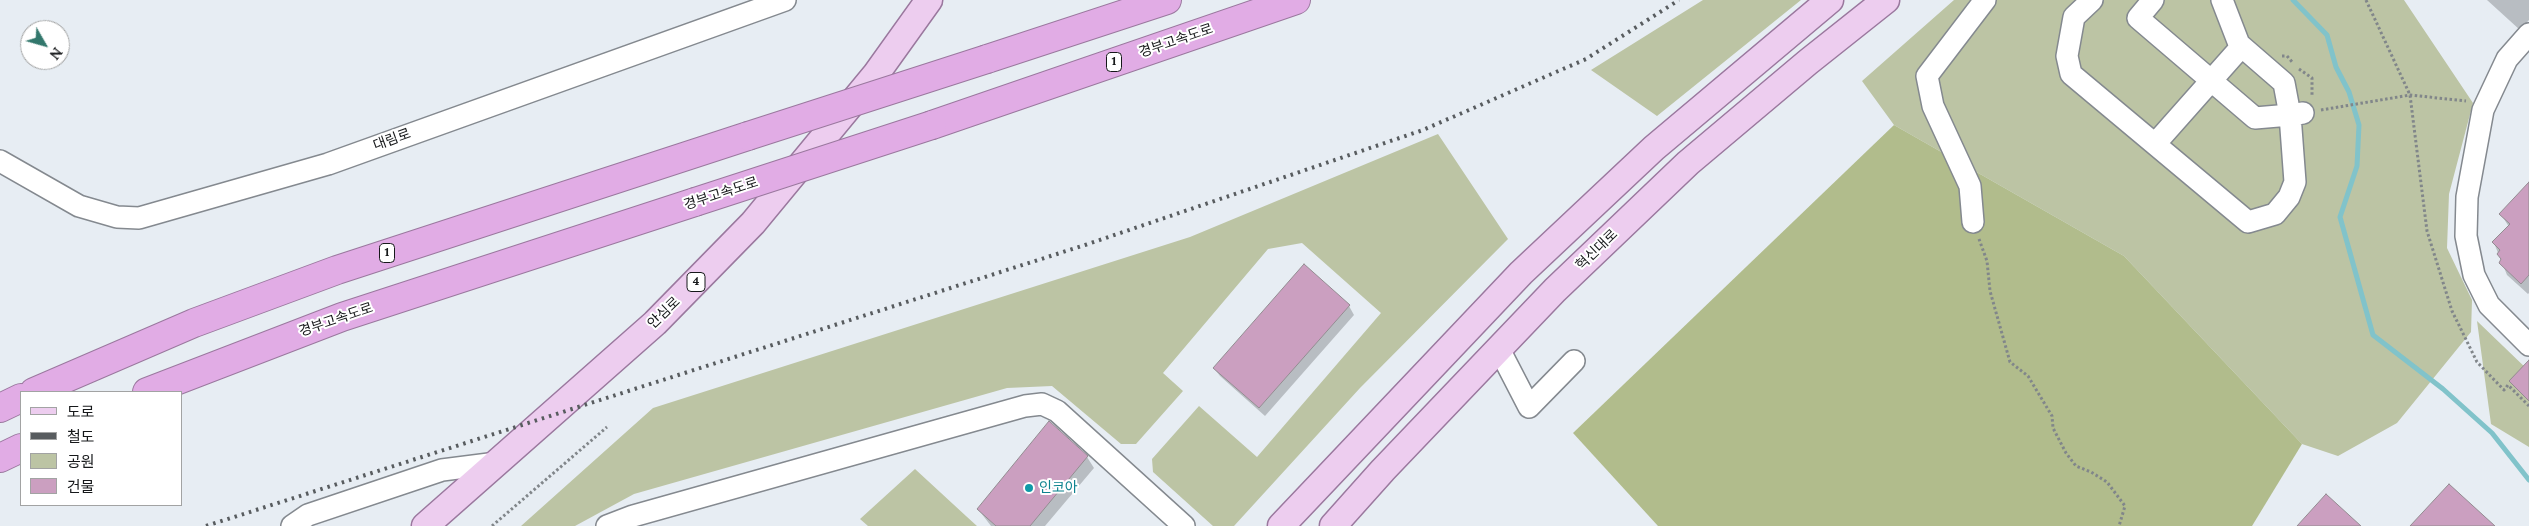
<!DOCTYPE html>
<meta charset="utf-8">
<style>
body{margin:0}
#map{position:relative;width:2529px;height:526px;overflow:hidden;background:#e7edf3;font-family:Lora,"Noto Sans KR",serif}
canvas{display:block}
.legend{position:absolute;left:20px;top:391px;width:162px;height:115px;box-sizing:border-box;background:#fff;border:1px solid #a2a3a3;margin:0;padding:6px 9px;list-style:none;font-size:15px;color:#16181a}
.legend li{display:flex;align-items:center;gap:10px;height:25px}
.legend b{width:25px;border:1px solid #a2a3a3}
.north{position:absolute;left:20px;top:20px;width:50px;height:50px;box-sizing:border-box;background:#fff;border:1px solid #a2a3a3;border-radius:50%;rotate:128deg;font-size:14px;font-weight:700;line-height:20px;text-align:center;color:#16181a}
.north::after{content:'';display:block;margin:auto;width:18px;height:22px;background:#32776c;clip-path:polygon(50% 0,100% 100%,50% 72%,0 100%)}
</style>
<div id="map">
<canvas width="2529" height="526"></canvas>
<ul class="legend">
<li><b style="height:6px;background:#edcdef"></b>도로</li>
<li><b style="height:6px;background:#585c5f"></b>철도</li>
<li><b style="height:14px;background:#bcc4a4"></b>공원</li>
<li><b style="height:14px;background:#cb9fc0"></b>건물</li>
</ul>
<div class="north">N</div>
</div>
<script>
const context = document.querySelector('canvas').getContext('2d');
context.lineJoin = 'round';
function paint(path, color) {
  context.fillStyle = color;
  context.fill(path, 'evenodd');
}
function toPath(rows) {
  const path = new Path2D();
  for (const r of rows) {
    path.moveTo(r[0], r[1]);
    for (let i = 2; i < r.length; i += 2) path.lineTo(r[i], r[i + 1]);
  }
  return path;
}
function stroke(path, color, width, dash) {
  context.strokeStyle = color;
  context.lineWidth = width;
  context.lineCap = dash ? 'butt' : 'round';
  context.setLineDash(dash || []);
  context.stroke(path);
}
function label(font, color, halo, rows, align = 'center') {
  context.font = font + ' Lora,"Noto Sans KR",serif';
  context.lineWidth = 4;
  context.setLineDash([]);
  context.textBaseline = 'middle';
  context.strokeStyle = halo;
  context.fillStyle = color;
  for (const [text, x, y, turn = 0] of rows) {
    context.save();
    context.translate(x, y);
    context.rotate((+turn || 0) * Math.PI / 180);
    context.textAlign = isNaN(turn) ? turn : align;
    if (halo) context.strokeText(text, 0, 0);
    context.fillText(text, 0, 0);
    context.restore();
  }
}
const green = toPath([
 [1703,0,1801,0,1657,116,1591,70],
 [1954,0,2404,0,2473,103,2449,194,2447,248,2472,300,2471,332,2397,423,2338,456,2302,444,2124,256,1894,125,1862,81],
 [1438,134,1508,239,1360,388,1234,526,1213,526,1153,472,1152,459,1199,406,1257,457,1381,313,1302,243,1268,249,1163,373,1183,391,1136,444,1121,444,1052,386,1007,388,634,494,575,526,521,526,653,408,1190,237],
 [2477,321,2529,371,2529,447,2491,424],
 [915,469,966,516,977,526,868,526,860,519]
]);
const forest = toPath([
 [1894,125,2124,256,2302,444,2252,526,1658,526,1573,433]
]);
const shadow = toPath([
 [2487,0,2529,0,2529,20,2520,30],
 [2529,184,2529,293,2528,294,2507,275,2494,243,2509,227,2501,214],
 [1349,306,1354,315,1265,416,1220,376,1214,368],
 [1049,423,1087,457,1094,468,1045,526,991,526,978,509]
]);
const stream = toPath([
 [2293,0,2327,35,2336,67,2349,92,2359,125,2357,166,2340,217,2373,335,2443,389,2492,433,2529,480]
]);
const building = toPath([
 [2529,182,2529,275,2521,284,2499,263,2501,259,2497,254,2500,250,2492,242,2510,224,2499,214,2529,182],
 [1304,264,1350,305,1259,408,1213,368,1304,264],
 [2529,360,2529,401,2509,381,2529,360],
 [1049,421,1088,456,1030,526,996,526,977,509,1049,421],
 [2449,484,2495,526,2410,526,2449,484],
 [2326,494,2361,526,2297,526,2326,494]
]);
const path = toPath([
 [2366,0,2410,95,2427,231,2452,311,2477,362,2504,390,2508,385,2529,406],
 [2282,56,2287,56,2293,63],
 [2299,69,2312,78,2312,96],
 [2321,110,2410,95,2466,101],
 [1979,239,1987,261,1990,291,2010,362,2028,376,2052,416,2053,428,2066,453,2076,466,2091,472,2107,482,2125,506,2119,526],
 [492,526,607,427]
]);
const minor = toPath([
 [2092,0,2074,17,2067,56,2071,74,2248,222,2275,214,2289,197,2295,182,2290,115,2303,113],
 [2153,0,2138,18,2255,118,2290,115,2284,83,2239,44,2222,0],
 [2529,34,2507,59,2483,110,2467,197,2466,236,2474,275,2489,305,2529,345],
 [2155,144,2241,47],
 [0,161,79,206,117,217,139,218,328,164,785,0],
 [1973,222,1970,186,1933,106,1927,76,1985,0],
 [1499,349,1529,407,1574,361],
 [292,526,308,515,442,470,497,463],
 [607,526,633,516,1025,406,1042,404,1057,411,1184,526]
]);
const major = toPath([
 [425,526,655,323,753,223,876,74,929,0],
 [1281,526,1521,273,1654,148,1830,0],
 [1333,526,1383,470,1555,290,1688,163,1808,62,1886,0]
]);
const highway = toPath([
 [987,59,1167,0],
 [932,125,1296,0],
 [34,392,194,323,337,270,748,136],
 [147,392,342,317,695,202],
 [0,408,21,398],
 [0,458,21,448]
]);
const rail = toPath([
 [206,526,1085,245,1423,130,1586,59,1679,0]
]);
const highwayBridge = toPath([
 [748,136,987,59],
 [695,202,932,125]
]);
const markers = [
 [1029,488,5,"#0f9aa8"]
];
const shields = [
 [1114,62,15],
 [387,253,15],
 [696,282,18]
];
const shieldNames = [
 ["1",1114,62],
 ["1",387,253],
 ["4",696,282]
];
const streetNames = [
 ["경부고속도로",1176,41,-19],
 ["대림로",392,140,-20],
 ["경부고속도로",721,194,-18],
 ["혁신대로",1597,250,-44],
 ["안심로",664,313,-44],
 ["경부고속도로",336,320,-19]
];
const cultureNames = [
 ["인코아",1039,488]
];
paint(green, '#bcc4a4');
paint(forest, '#b1bc8c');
paint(shadow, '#0003');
stroke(stream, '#81c3ca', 5);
paint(building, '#cb9fc0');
stroke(building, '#938c91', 1);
stroke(minor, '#84898f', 24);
stroke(major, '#9a789e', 29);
stroke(highway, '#9a789e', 30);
stroke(path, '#81868a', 3, [2.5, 2.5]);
stroke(minor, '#fff', 21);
stroke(major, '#edcdef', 26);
stroke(highway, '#e1ace5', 28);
stroke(rail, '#585c5f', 4, [2.5, 5]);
stroke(highwayBridge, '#9a789e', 30, []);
stroke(highwayBridge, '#e1ace5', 28);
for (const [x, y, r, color] of markers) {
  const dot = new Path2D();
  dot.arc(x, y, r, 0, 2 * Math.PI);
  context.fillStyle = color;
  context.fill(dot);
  stroke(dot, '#fff', 2);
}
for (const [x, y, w] of shields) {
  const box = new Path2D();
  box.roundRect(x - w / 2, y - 9.5, w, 19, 4);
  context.fillStyle = '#fff';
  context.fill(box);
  stroke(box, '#16181a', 1);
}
label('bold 12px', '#16181a', null, shieldNames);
label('14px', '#16181a', '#fff', streetNames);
label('14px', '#0d838f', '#fff', cultureNames, 'left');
</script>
